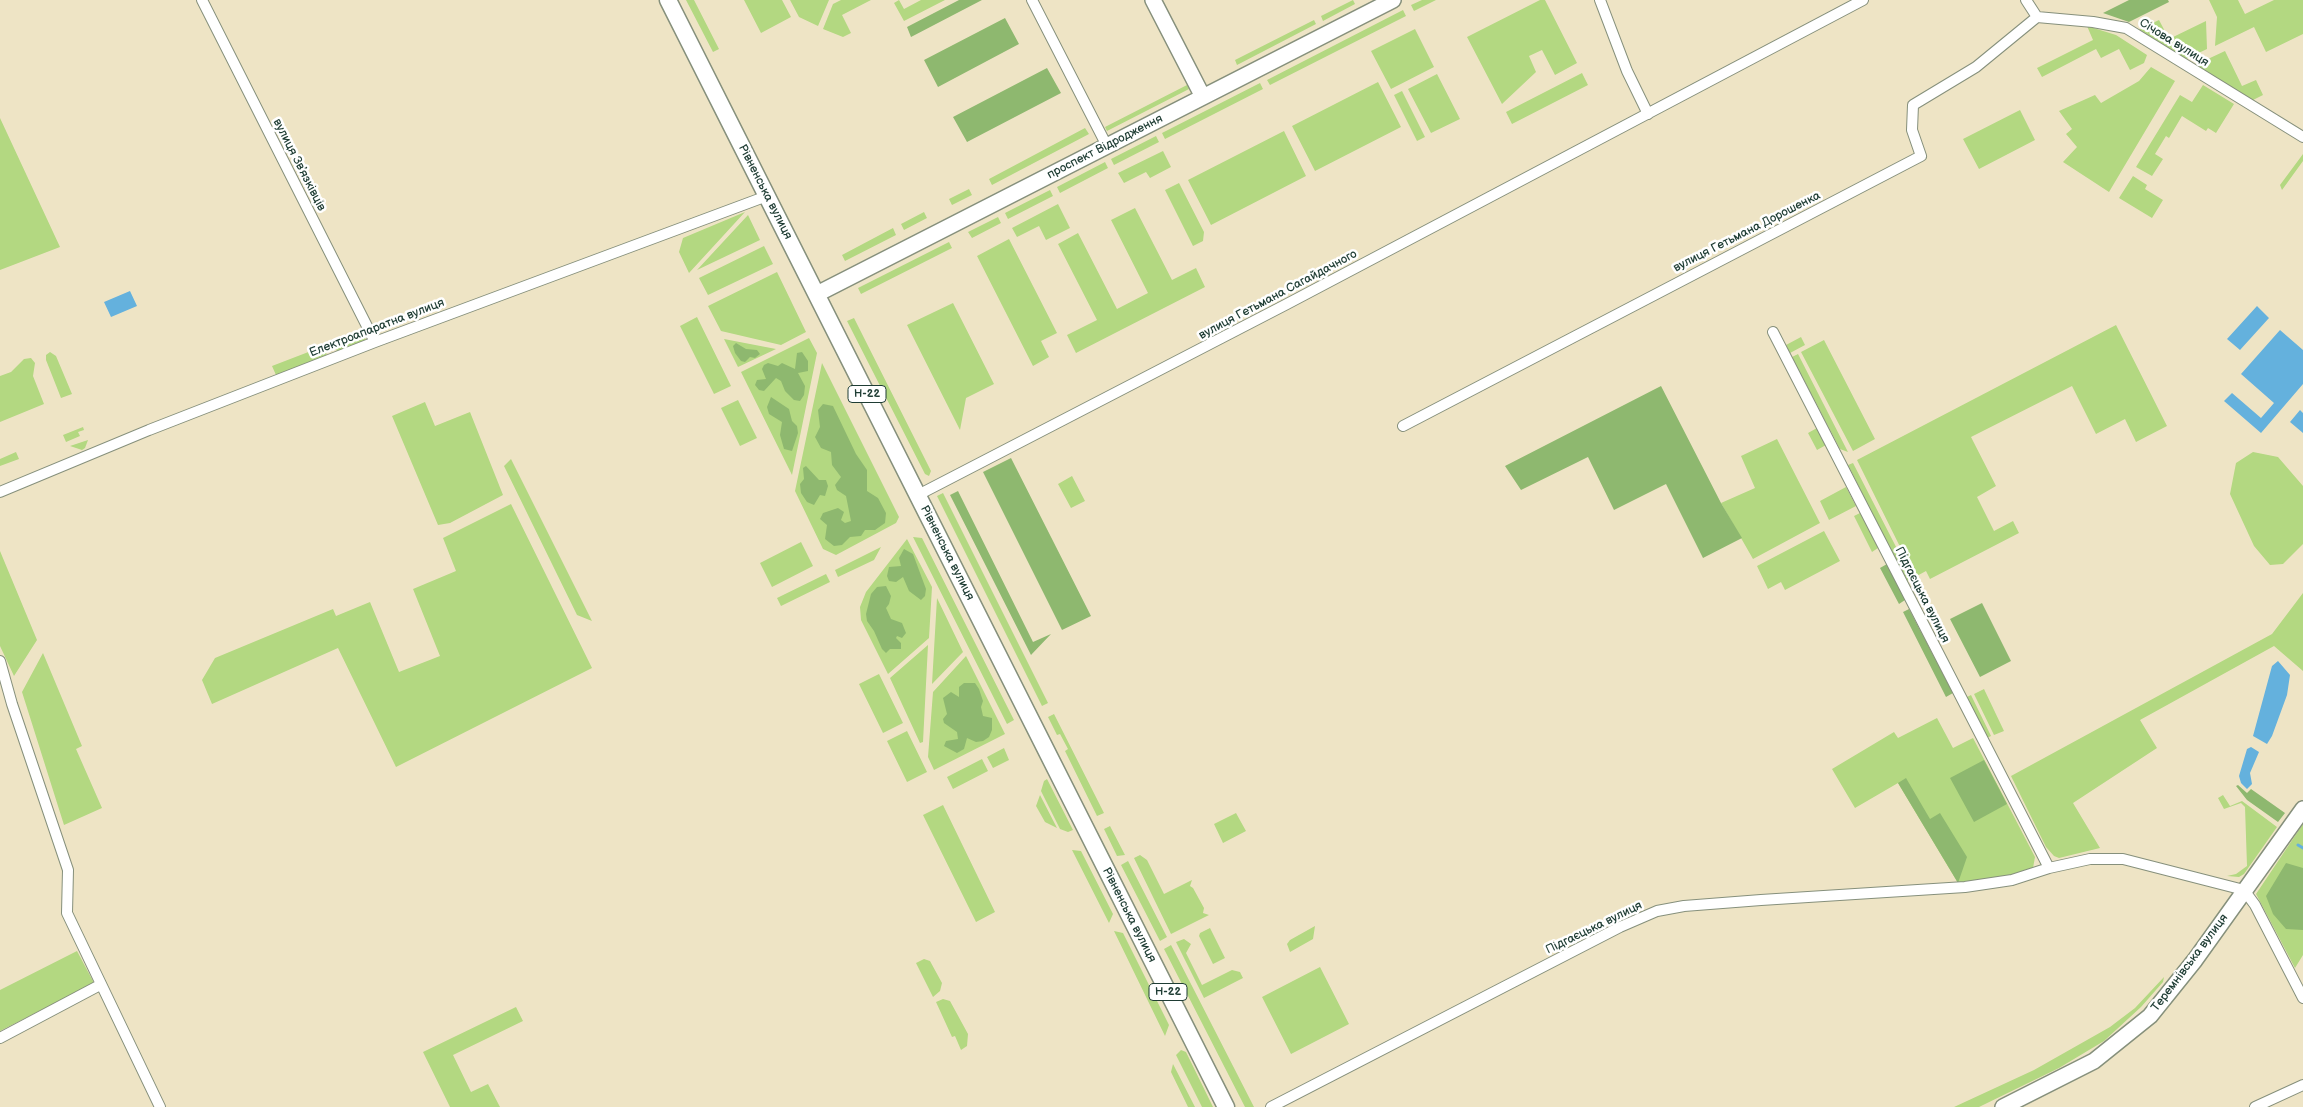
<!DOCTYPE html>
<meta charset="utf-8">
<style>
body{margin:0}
canvas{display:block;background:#eee4c5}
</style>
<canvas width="2303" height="1107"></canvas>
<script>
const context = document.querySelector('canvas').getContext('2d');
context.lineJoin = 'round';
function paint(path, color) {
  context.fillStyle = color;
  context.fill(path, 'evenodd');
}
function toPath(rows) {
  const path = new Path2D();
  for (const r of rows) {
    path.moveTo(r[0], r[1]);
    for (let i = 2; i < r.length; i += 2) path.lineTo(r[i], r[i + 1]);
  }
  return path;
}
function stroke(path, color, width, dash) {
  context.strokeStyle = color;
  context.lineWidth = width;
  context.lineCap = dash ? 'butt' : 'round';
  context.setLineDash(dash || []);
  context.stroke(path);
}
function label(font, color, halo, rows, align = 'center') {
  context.font = font + ' "Balsamiq Sans",sans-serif';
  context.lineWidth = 5;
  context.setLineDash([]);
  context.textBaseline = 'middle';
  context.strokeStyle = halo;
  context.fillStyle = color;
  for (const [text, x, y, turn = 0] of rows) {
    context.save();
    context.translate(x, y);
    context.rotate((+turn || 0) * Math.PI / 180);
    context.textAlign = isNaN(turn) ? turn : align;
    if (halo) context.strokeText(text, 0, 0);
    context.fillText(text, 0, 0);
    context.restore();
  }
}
const green = toPath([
 [686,0,694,0,719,49,713,52],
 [744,0,782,0,791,17,761,33],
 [790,0,829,0,818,26,799,17],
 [841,0,871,0,842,15,851,33,843,37,823,29,833,4],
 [899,0,904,9,921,0,945,0,904,21,894,3],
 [1353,0,1355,4,1323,21,1321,16],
 [1422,0,1436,0,1414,11,1411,5],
 [1540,0,1545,0,1577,63,1555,75,1542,50,1529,56,1536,72,1502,104,1467,37],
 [2209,0,2238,0,2245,14,2274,0,2303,0,2303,34,2266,52,2254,27,2215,46,2217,17],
 [1403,10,1406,16,1270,85,1267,80],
 [1314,20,1316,24,1237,65,1235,60],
 [2159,20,2169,39,2206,21,2207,49,2186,59,2138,30],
 [2087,26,2116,35,2147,55,2144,63,2130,70,2119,49,2101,58,2096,49,2042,77,2037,68,2093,40],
 [1415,29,1434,67,1391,89,1371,51],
 [2225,51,2242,86,2256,80,2263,95,2253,100,2195,65],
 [2151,67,2175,81,2109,192,2063,162,2077,147,2066,134,2072,129,2059,111,2095,95,2101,103,2139,81],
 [1582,73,1588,85,1512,124,1506,112],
 [1437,74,1460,119,1431,133,1408,89],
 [1378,82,1401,127,1315,171,1292,126],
 [1260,83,1263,89,1165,139,1162,133],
 [1187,85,1189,89,1107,131,1105,127],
 [2203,85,2234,104,2216,133,2208,128,2206,131,2182,116,2169,138,2166,136,2155,154,2163,159,2152,176,2136,167,2180,95,2192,102],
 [1402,91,1425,137,1417,141,1394,95],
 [2020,110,2035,140,1979,169,1963,139],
 [0,118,60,247,0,270],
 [1085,128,1089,134,992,185,989,179],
 [1284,131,1306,176,1211,225,1188,180],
 [1156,136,1159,142,1114,165,1111,159],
 [1163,151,1171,167,1150,178,1146,172,1124,183,1118,173],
 [2303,154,2303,161,2282,190,2280,185],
 [1105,162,1108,168,1060,193,1057,187],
 [2133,176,2147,185,2145,189,2163,200,2152,218,2119,198],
 [1179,183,1204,232,1203,241,1193,246,1165,190],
 [969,189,972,195,952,205,949,199],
 [1050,190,1053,196,1008,219,1005,213],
 [1058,204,1070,228,1046,240,1039,226,1017,237,1012,228],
 [1135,208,1172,280,1196,268,1205,287,1076,353,1067,335,1097,320,1058,244,1078,233,1117,309,1148,293,1111,220],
 [745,212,689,273,679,252,683,238],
 [924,212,927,218,904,230,901,224],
 [748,215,760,240,697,270],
 [998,217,1001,223,972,238,968,232],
 [893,228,896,235,845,261,842,255],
 [1009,239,1057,333,1041,341,1049,357,1033,366,977,256],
 [949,242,952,248,861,294,858,288],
 [764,246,773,264,708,295,699,278],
 [777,272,806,332,781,345,721,331,708,306],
 [953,303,994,384,966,398,960,430,907,325],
 [697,317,731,386,714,394,680,326],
 [854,318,931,471,929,476,925,474,847,321],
 [2116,325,2167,426,2136,442,2125,419,2096,434,2072,386,1971,437,1996,486,1977,497,1994,531,2013,521,2019,533,1930,579,1926,571,1915,577,1857,460],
 [363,331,366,341,337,352,334,342],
 [1801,337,1805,345,1790,353,1786,345],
 [809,338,817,353,792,475,741,372],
 [724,339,776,349,738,367],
 [1824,340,1875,439,1853,451,1801,352],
 [324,346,327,356,276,375,272,366],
 [50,352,56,356,72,394,61,398,46,360,46,355],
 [1798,354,1848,452,1840,449,1792,357],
 [31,358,35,363,33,376,44,404,0,422,0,376,11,372,24,359],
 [822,363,899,517,896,523,836,555,823,549,795,491],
 [738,400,757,438,740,446,721,408],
 [425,402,435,426,470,412,503,495,450,523,438,525,392,416],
 [83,427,84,430,78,432,80,436,66,442,63,435],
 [1817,428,1826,445,1817,450,1808,433],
 [1777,439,1820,523,1753,559,1721,503,1755,488,1741,456],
 [88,440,85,448,82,450,70,446],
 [16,452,19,459,0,466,0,459],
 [2253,452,2278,457,2303,486,2303,544,2283,564,2270,565,2254,546,2230,494,2236,463],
 [511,459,592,621,577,615,504,466],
 [1853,463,1912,578,1907,581,1848,465],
 [1072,476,1085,501,1071,508,1058,484],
 [1846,487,1856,506,1829,520,1820,501],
 [943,493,1048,703,1042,706,937,496],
 [511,504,592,668,396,767,338,648,212,704,202,680,215,658,333,609,336,616,370,602,399,672,440,656,413,589,456,571,443,538],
 [1860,513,1878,548,1872,552,1854,516],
 [1824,531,1840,561,1785,590,1781,582,1768,589,1757,566],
 [913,537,922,538,1014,720,1007,724],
 [907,539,932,587,929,638,888,674,861,620,860,607,866,592],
 [801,542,813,566,772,587,760,563],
 [881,547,874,560,838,577,835,570],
 [0,551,37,640,14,676,0,646],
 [826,574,830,582,781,606,777,598],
 [2303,593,2303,671,2274,646,2140,720,2157,748,2073,803,2100,848,2059,858,2054,856,2046,847,2011,776,2272,634],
 [937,598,963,652,932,684],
 [928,645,923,742,920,743,890,678],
 [43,653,82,746,76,749,102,808,64,825,22,692],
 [966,656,1005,734,934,770,928,757,933,692],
 [879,674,903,723,883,733,859,684],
 [1984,689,2004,731,1994,735,1974,694],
 [1971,695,1991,736,1987,738,1967,697],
 [1054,714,1104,813,1097,816,1065,751,1068,749,1060,734,1057,735,1048,717],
 [1937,718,1953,748,1973,738,2035,857,2033,868,2011,876,1958,883,1898,783,1855,808,1832,769,1894,732,1898,738],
 [907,731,927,772,907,782,887,741],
 [1004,748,1009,760,993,768,987,757],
 [982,759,988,771,953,789,947,777],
 [1047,779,1073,830,1068,832,1060,829,1041,791,1044,781],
 [1040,795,1057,828,1045,822,1036,806],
 [2223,795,2230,806,2242,801,2277,827,2244,874,2239,877,2227,876,2236,874,2247,866,2245,807,2241,803,2224,809,2218,798],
 [943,805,995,912,976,922,923,815],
 [1236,813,1246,831,1223,843,1214,824],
 [2303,824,2303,955,2295,968,2256,894],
 [1110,826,1125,855,1117,856,1104,829],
 [1072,850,1081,851,1113,914,1109,923],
 [1140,855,1147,860,1164,894,1192,880,1190,886,1193,888,1204,908,1203,913,1209,915,1171,934,1134,858],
 [1128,861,1167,937,1160,941,1121,865],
 [1315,926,1313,939,1290,952,1287,944,1290,940],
 [1210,928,1225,958,1213,964,1199,936,1200,933],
 [1114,931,1123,933,1169,1025,1165,1036],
 [1184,939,1191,944,1186,953,1202,985,1232,970,1240,972,1243,978,1204,998,1176,942],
 [1171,945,1254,1107,1245,1107,1164,949],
 [77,951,94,983,0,1031,0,990],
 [924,959,930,961,942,983,940,991,933,997,916,963],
 [1320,967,1349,1024,1291,1054,1262,997],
 [2164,977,2163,982,2141,1007,2104,1041,2059,1068,1979,1107,1954,1107,2034,1070,2110,1027,2135,1008],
 [943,999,950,1001,968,1034,967,1046,961,1050,955,1036,952,1037,936,1002],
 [516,1007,523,1021,453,1055,471,1092,488,1084,500,1107,450,1107,423,1052],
 [1181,1050,1186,1052,1213,1107,1202,1107,1176,1055],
 [1173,1064,1195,1107,1188,1107,1171,1072]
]);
const forest = toPath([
 [959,0,982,0,911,37,907,27],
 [2129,0,2168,0,2169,2,2129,22,2103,13],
 [1005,18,1019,44,938,87,924,60],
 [1047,68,1061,93,967,142,953,117],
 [736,343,746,349,757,350,760,354,755,358,750,357,745,362,741,361,735,353,733,346],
 [802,352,808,361,808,371,798,373,805,386,804,395,800,401,794,400,785,391,781,381,776,378,764,391,759,390,755,385,757,380,766,379,762,369,764,365,768,363,778,366,782,363,795,369,797,353],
 [1661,386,1721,503,1742,538,1703,558,1666,484,1614,510,1588,457,1521,490,1505,466],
 [771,397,789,409,792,421,797,426,798,433,792,451,784,449,780,435,782,422,769,414,767,407],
 [823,404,833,406,856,454,867,470,867,491,878,498,886,513,885,523,875,530,865,530,861,536,850,537,842,545,834,546,825,539,827,525,820,519,823,513,838,508,844,512,841,520,845,523,851,521,846,496,837,490,835,485,841,477,832,465,831,452,821,448,815,437,820,427,818,410],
 [1011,458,1091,616,1062,630,983,472],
 [806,466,819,480,826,480,828,486,825,496,820,495,814,505,807,502,801,493,800,484,804,479,803,468],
 [958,491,1033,642,1051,634,1031,655,950,495],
 [904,549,913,554,926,589,925,596,921,600,909,591,903,577,896,582,889,581,887,576,889,567,901,566,899,558],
 [1887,564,1905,600,1899,604,1880,568],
 [886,586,891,596,889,604,886,608,891,619,902,623,906,633,902,638,897,636,896,638,901,643,901,649,890,649,886,653,882,649,874,631,867,621,866,614,871,594,877,587],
 [1982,603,2011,661,1980,677,1950,619],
 [1909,609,1953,693,1946,697,1903,612],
 [964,683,975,683,979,689,983,701,981,707,983,716,992,718,992,730,989,737,983,741,976,742,967,738,964,749,957,753,944,746,946,741,958,739,957,732,944,723,943,719,947,714,943,698,951,692,959,697,959,687],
 [1984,760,2007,804,1974,822,1950,778],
 [1906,778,1930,819,1940,813,1967,857,1958,883,1898,783],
 [2238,785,2247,793,2251,789,2285,813,2278,822,2247,800,2236,786],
 [2286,863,2303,868,2303,930,2286,929,2273,914,2266,896]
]);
const water = toPath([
 [130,291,137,306,111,317,104,302],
 [2257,306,2269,318,2240,350,2227,339],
 [2280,330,2303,350,2303,384,2261,433,2224,401,2232,393,2261,418,2274,403,2241,374],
 [2300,410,2303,413,2303,433,2290,422],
 [2278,661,2290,675,2287,695,2272,736,2267,744,2253,736,2272,666],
 [2251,747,2259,752,2250,773,2252,784,2247,789,2241,783,2239,776,2247,749]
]);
const stream = toPath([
 [2298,845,2303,848]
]);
const street = toPath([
 [202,0,375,342],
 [1032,0,1107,146],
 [1600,0,1627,71,1648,114],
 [2026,0,2037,17,2093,22,2126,28,2303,137],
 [1773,332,2049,868],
 [1403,426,1921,156,1912,130,1913,105,1976,67,2037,17],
 [0,492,149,430,375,342,767,196],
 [918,495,1287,304,1863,0],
 [0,661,12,704,68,870,67,913,160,1107],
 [0,1038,100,985],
 [1271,1107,1620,927,1657,911,1684,906,1761,900,1965,887,2012,880,2049,868,2090,859,2123,859,2244,890,2255,905,2303,998],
 [2255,1107,2303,1085]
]);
const secondary = toPath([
 [1153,0,1203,97],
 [817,294,1393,0],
 [2003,1107,2094,1061,2150,1016,2195,960,2303,809]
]);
const primary = toPath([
 [668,0,1226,1107]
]);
const shields = [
 [867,394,38],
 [1168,992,38]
];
const shieldNames = [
 ["Н-22",867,394],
 ["Н-22",1168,992]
];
const streetNames = [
 ["Січова вулиця",2174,43,32],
 ["проспект Відродження",1105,147,-27],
 ["вулиця Звʼязківців",299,165,63],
 ["Рівненська вулиця",765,192,63],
 ["вулиця Гетьмана Дорошенка",1747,232,-27],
 ["вулиця Гетьмана Сагайдачного",1278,295,-28],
 ["Електроапаратна вулиця",377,328,-21],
 ["Рівненська вулиця",947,553,63],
 ["Підгаєцька вулиця",1922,595,63],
 ["Рівненська вулиця",1129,915,63],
 ["Підгаєцька вулиця",1594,928,-26],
 ["Теремнівська вулиця",2190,963,-53]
];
paint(green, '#b3d881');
paint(forest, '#8eb86f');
paint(water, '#64b1dd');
stroke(stream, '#64b1dd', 3);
stroke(street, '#86907c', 12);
stroke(secondary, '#86907c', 18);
stroke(primary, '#86907c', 19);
stroke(street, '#fff', 10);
stroke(secondary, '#fff', 15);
stroke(primary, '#fff', 16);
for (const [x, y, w] of shields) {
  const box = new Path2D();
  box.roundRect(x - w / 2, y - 8.5, w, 17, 4);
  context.fillStyle = '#fff';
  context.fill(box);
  stroke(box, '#1f3d34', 1);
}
label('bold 11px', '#1f3d34', null, shieldNames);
label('12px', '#1f3d34', '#fff', streetNames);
</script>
